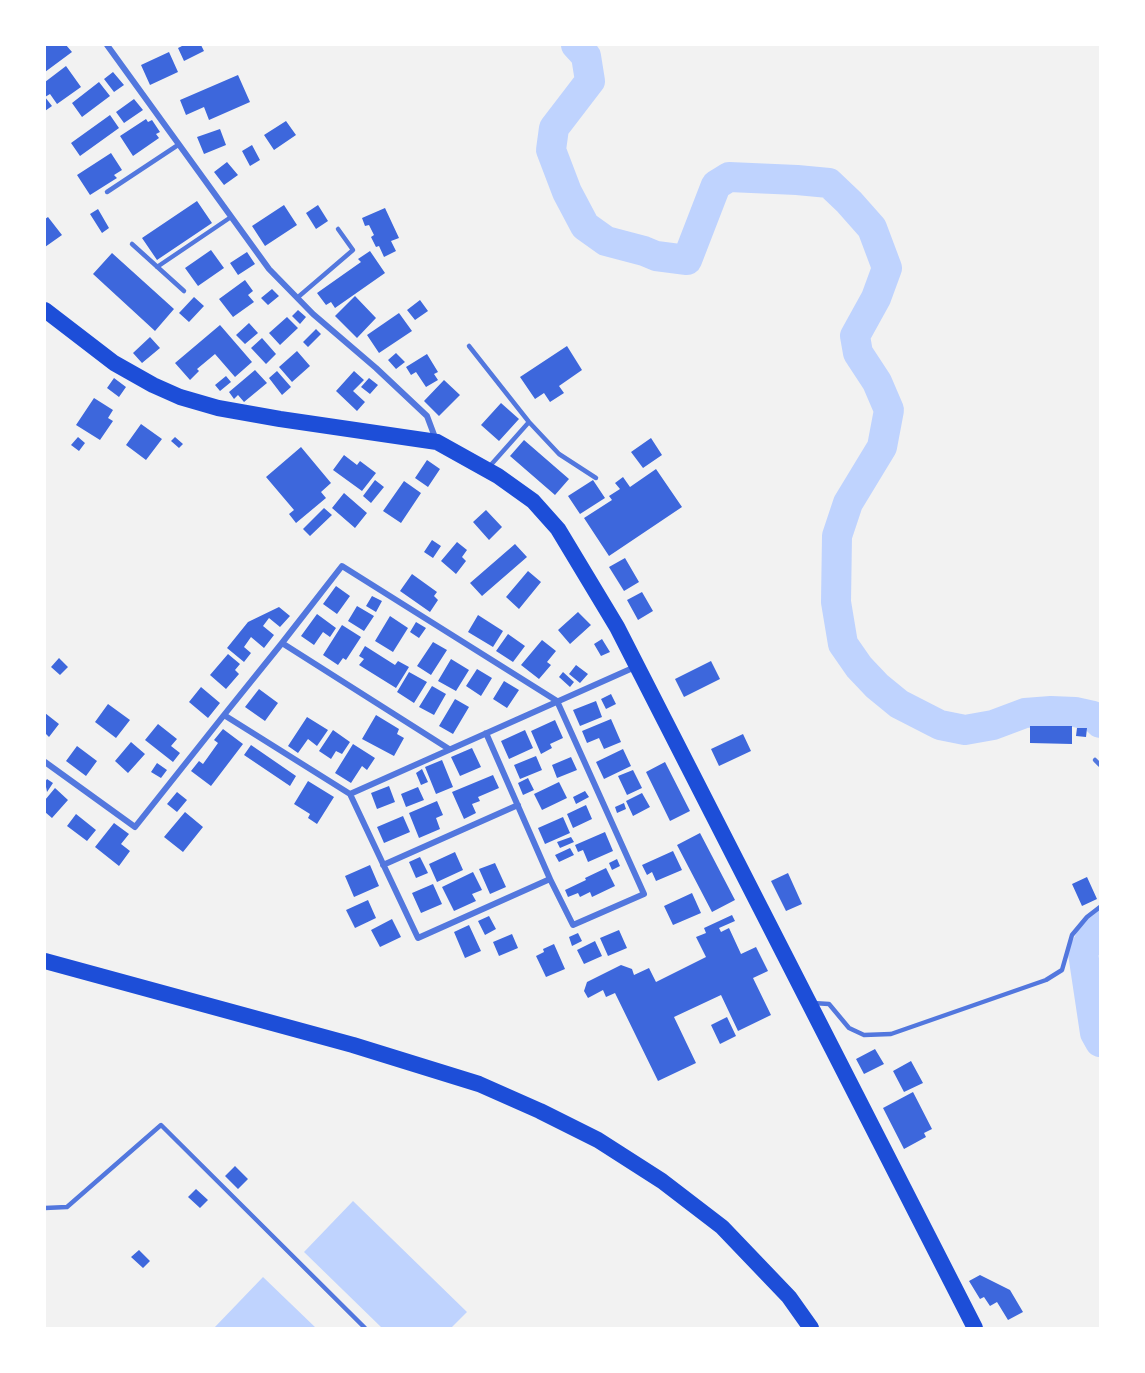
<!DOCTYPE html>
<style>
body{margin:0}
#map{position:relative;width:1145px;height:1373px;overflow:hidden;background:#f2f2f2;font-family:"DejaVu Sans",sans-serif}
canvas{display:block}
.frame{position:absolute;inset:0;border:46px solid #fff;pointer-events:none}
</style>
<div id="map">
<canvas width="1145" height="1373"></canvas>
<div class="frame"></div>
</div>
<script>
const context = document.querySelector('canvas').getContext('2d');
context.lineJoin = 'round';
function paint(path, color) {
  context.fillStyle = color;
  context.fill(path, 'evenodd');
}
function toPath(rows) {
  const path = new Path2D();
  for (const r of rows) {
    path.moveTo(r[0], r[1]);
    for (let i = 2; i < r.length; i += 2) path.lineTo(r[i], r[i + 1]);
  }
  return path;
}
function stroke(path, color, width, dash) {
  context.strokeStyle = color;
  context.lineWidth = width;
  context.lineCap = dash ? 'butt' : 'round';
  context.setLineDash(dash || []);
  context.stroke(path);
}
const water = toPath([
 [353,1201,467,1312,451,1328,382,1328,304,1252],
 [263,1277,316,1328,214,1328]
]);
const river = toPath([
 [576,45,586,56,590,81,554,128,551,150,567,192,585,226,606,241,644,251,656,256,687,260,716,185,729,177,797,180,829,183,849,202,872,228,887,268,876,298,855,336,858,353,877,382,889,410,882,447,848,503,837,536,836,602,843,644,859,667,877,686,899,704,940,725,965,730,993,725,1025,713,1051,711,1075,712,1093,716,1100,723],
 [1100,925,1094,932,1083,953,1095,1033,1100,1042]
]);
const building = toPath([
 [45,45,66,45,72,52,45,72],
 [184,45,201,45,204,51,184,61,178,48],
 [169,52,178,72,150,85,141,65],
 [66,66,81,87,57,104,50,94,45,97,52,106,45,111,45,82],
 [113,72,124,85,114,92,104,79],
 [238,75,250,102,209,120,204,107,186,115,180,100],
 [99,82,110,96,82,117,72,103],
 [134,99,143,110,124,123,116,112],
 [110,115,119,128,80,156,71,143],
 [146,119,148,122,152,120,160,132,156,134,159,138,133,156,120,136],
 [286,121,296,135,274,150,264,135],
 [220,129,226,145,204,154,197,137],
 [252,145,260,160,250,166,242,151],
 [111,153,122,170,114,175,117,178,90,195,77,175],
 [227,162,238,175,224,185,214,172],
 [197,201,212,223,157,260,142,238],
 [284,205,297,225,265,246,252,226],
 [318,205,328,221,316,229,306,213],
 [385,208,399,238,391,241,396,251,384,257,379,246,376,247,371,237,374,235,369,225,365,226,362,218],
 [98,209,109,228,102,233,90,214],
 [48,217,62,235,45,247,45,219],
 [211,250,224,268,198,286,185,268],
 [370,251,385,273,335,308,331,302,326,305,317,293,361,262,358,259],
 [247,252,255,264,238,275,230,263],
 [112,253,174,309,155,331,93,274],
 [245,280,253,291,248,295,254,302,233,317,219,299],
 [272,289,279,296,268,305,261,298],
 [355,296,376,318,357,338,335,316],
 [194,297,204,306,189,322,179,313],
 [420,300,428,311,415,320,407,310],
 [298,310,306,317,300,324,292,316],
 [399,313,412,331,379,353,367,335],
 [287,317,298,328,280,345,269,333],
 [249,323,258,333,245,344,236,335],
 [220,325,252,362,235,377,215,354,197,369,199,371,190,380,175,363],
 [316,329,321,334,308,347,303,342],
 [150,337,160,348,142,363,133,353],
 [262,338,276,354,266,364,251,348],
 [567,346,582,370,559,386,564,393,550,402,544,393,535,399,520,377],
 [297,351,310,366,292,382,279,367],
 [396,353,405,362,396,369,388,360],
 [427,354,438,372,434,374,438,380,426,387,416,372,411,375,406,367],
 [255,370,267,383,244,402,238,395,234,399,229,392],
 [277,371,291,387,282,395,269,378],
 [354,371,364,380,353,391,365,402,357,411,336,391],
 [226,376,231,382,220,391,215,385],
 [114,378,126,387,119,397,107,388],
 [369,378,378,385,370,394,361,387],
 [444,380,460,395,439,416,424,401],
 [94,398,113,410,108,418,113,421,100,440,76,425],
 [501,403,519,419,499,441,481,425],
 [141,424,162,439,146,460,126,445],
 [78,437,85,443,79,451,71,445],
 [175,437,183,444,179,448,171,441],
 [651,438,662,455,643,468,631,452],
 [524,440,569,479,555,495,510,456],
 [301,447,331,483,321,492,326,498,296,523,289,514,294,510,266,477],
 [344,455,357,465,360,461,376,473,362,491,333,470],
 [427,460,440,469,428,487,415,478],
 [656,469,682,507,609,556,584,518,612,500,609,496,620,489,615,483,623,477,630,487],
 [375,480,384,487,371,503,363,496],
 [593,480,605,498,580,514,568,496],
 [404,481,421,493,401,523,383,511],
 [344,493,367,513,355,528,332,508],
 [324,508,332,515,310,536,303,529],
 [486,510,502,527,489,540,473,522],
 [432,540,441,546,433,558,424,552],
 [457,542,467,550,462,557,466,561,456,574,441,561],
 [515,544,527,557,482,596,470,583],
 [625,558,639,582,624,591,609,567],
 [528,571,541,582,519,609,506,597],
 [412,574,437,592,434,596,438,600,430,612,400,591],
 [336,586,350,596,337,614,323,604],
 [642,592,653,611,638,620,627,600],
 [372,596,382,601,376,612,366,606],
 [357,606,374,616,364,631,348,621],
 [279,607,290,616,280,627,269,618,263,626,274,635,264,648,251,637,244,647,251,653,244,662,227,648,248,622],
 [578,612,591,625,570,644,558,630],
 [317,614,336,628,330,637,323,632,314,645,301,636],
 [478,615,503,631,493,647,468,632],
 [390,616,408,628,393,652,375,641],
 [416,622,426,628,419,638,410,632],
 [342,625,361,637,346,660,343,658,338,665,323,655],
 [508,634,525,646,513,662,496,651],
 [602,639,610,652,601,656,594,644],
 [542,640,556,651,547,662,551,665,539,679,521,665],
 [433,642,447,650,431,675,417,666],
 [365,646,395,665,398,661,409,667,396,688,359,665,364,659,359,656],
 [228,654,240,664,235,670,239,674,226,689,210,675],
 [59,658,68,667,60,675,51,667],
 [451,659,469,670,456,691,438,681],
 [711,661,720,679,684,697,675,679],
 [576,665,588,674,580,683,569,674],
 [477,669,492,678,481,696,466,686],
 [409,672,427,682,414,703,397,692],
 [563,672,574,682,570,687,559,677],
 [504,681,519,690,507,708,493,699],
 [432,686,446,694,434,715,419,707],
 [201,687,220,703,208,718,189,702],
 [259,689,278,703,265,721,245,707],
 [611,694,616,704,606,709,601,699],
 [455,699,469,707,453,734,439,726],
 [596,701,602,717,580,726,573,710],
 [108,704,130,720,116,738,95,722],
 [45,713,59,724,49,737,45,733],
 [376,715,399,729,397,734,404,738,394,756,362,739],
 [307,717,328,730,317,746,308,739,298,753,288,746],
 [611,719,621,742,604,749,599,738,587,743,582,731],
 [555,720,563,738,550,744,552,748,541,754,531,731],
 [158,724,177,739,171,746,180,753,173,762,145,740],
 [1030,726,1072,726,1072,744,1030,743],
 [1077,728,1087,728,1086,737,1076,736],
 [223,729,243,744,211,786,191,771,199,761,203,764,218,743,214,740],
 [333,730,350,742,342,754,336,751,331,759,319,751],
 [525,730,533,748,509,759,501,741],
 [743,734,751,751,719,766,711,749],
 [131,742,145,754,128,773,115,761],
 [353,744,375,758,367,770,362,766,351,783,335,773],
 [251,745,296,776,290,786,244,755],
 [77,746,97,761,86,776,66,761],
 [472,748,481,767,460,776,451,757],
 [623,749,631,766,604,779,596,762],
 [536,756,542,770,520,779,514,765],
 [571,757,577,770,557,778,552,765],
 [442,760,453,787,436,794,425,767],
 [665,762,690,811,670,821,646,772],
 [157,763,167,770,161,778,151,772],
 [422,769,428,782,421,785,416,773],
 [633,770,642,788,627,795,618,776],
 [493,775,499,788,478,797,480,801,472,804,476,813,464,819,452,792],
 [528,778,534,790,523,795,518,783],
 [47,779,53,783,47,792,45,782],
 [308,781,334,797,317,824,308,818,310,814,294,804],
 [559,782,567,798,542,810,534,794],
 [389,786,395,802,377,809,371,793],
 [418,787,424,800,406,807,401,794],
 [55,788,68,800,52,818,45,812,45,800],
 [585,791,589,797,576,804,573,797],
 [177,792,187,800,177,812,167,804],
 [642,793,650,807,633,816,626,801],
 [437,801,443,815,436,818,440,829,419,838,409,813],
 [624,803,626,809,617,813,615,807],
 [586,805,592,819,573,828,567,814],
 [185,812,203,827,183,852,164,837],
 [76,814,96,830,87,841,67,826],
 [403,816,410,832,384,843,377,827],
 [563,817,570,833,545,844,538,828],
 [114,823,129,834,121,844,130,851,119,866,95,847],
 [605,832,613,851,588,862,583,850,578,852,575,845],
 [700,833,735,900,712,912,677,845],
 [571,837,574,842,560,848,557,842],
 [570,848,574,855,559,862,555,855],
 [673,851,682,870,656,881,652,872,647,875,642,865],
 [455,852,463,870,437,882,429,864],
 [420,857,428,873,416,878,409,862],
 [617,859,620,866,612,870,609,863],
 [495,863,506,887,490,894,479,869],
 [370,865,379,886,354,897,345,876],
 [606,868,615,886,592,897,590,892,580,897,578,893,568,897,565,890,586,880,585,878],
 [473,872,482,890,472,894,476,901,454,911,442,887],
 [788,873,802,904,786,911,771,881],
 [1087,877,1097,899,1082,906,1072,884],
 [433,884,442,904,421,913,412,893],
 [692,893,701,913,673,925,664,906],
 [368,900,376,918,355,928,346,910],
 [732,915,735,921,719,928,721,932,729,928,741,954,756,947,768,971,753,978,771,1015,738,1031,721,995,674,1017,696,1063,658,1081,615,993,606,997,603,990,588,998,584,991,587,982,621,965,632,969,634,975,649,968,656,982,706,957,696,937,706,933,704,928],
 [489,916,496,929,485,935,478,921],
 [392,919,401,937,380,947,371,930],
 [469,925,481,951,465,958,454,932],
 [619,930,627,948,608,956,600,938],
 [578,933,582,941,572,946,569,937],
 [512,934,518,948,499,956,493,942],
 [595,941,602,956,584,964,577,950],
 [554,944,565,969,546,977,536,956,544,952,543,949],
 [727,1017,736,1036,720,1044,711,1025],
 [875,1049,884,1064,864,1074,856,1059],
 [911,1061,923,1083,904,1092,893,1071],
 [913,1092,932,1129,924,1133,926,1137,904,1149,883,1108],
 [235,1166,248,1179,238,1189,225,1176],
 [196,1189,208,1200,200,1208,188,1197],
 [139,1250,150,1261,143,1268,131,1257],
 [980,1275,1010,1290,1023,1312,1008,1320,997,1302,990,1306,984,1297,980,1299,969,1281]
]);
const service = toPath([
 [107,192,178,145],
 [132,244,184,291],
 [157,267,231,217],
 [297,298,353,250,338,229],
 [469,346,529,422,559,454,596,478],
 [489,467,529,422],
 [1095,760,1100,765],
 [813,1003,829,1004,849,1028,864,1035,891,1034,1046,980,1062,970,1072,935,1087,917,1100,907],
 [45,1208,67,1207,161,1125,365,1328]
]);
const minor = toPath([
 [107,45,269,269,313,314,376,368,427,416,436,440],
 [282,643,449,749],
 [486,733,550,879],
 [45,762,135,827,224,715,282,643,342,566,557,701,644,894,573,925,550,879,418,938,350,794,224,715],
 [350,794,635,667],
 [383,865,518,805]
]);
const trunk = toPath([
 [45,310,114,363,153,385,180,397,218,408,280,419,437,442,498,476,533,501,558,529,617,627,975,1328],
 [45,961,353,1045,479,1084,540,1111,598,1140,662,1181,722,1227,789,1297,811,1328]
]);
paint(water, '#bfd3fe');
stroke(river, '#bfd3fe', 30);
paint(building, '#3d67dc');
stroke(service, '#5277de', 4.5);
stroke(minor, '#5277de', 6);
stroke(trunk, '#1d4ed8', 16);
</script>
